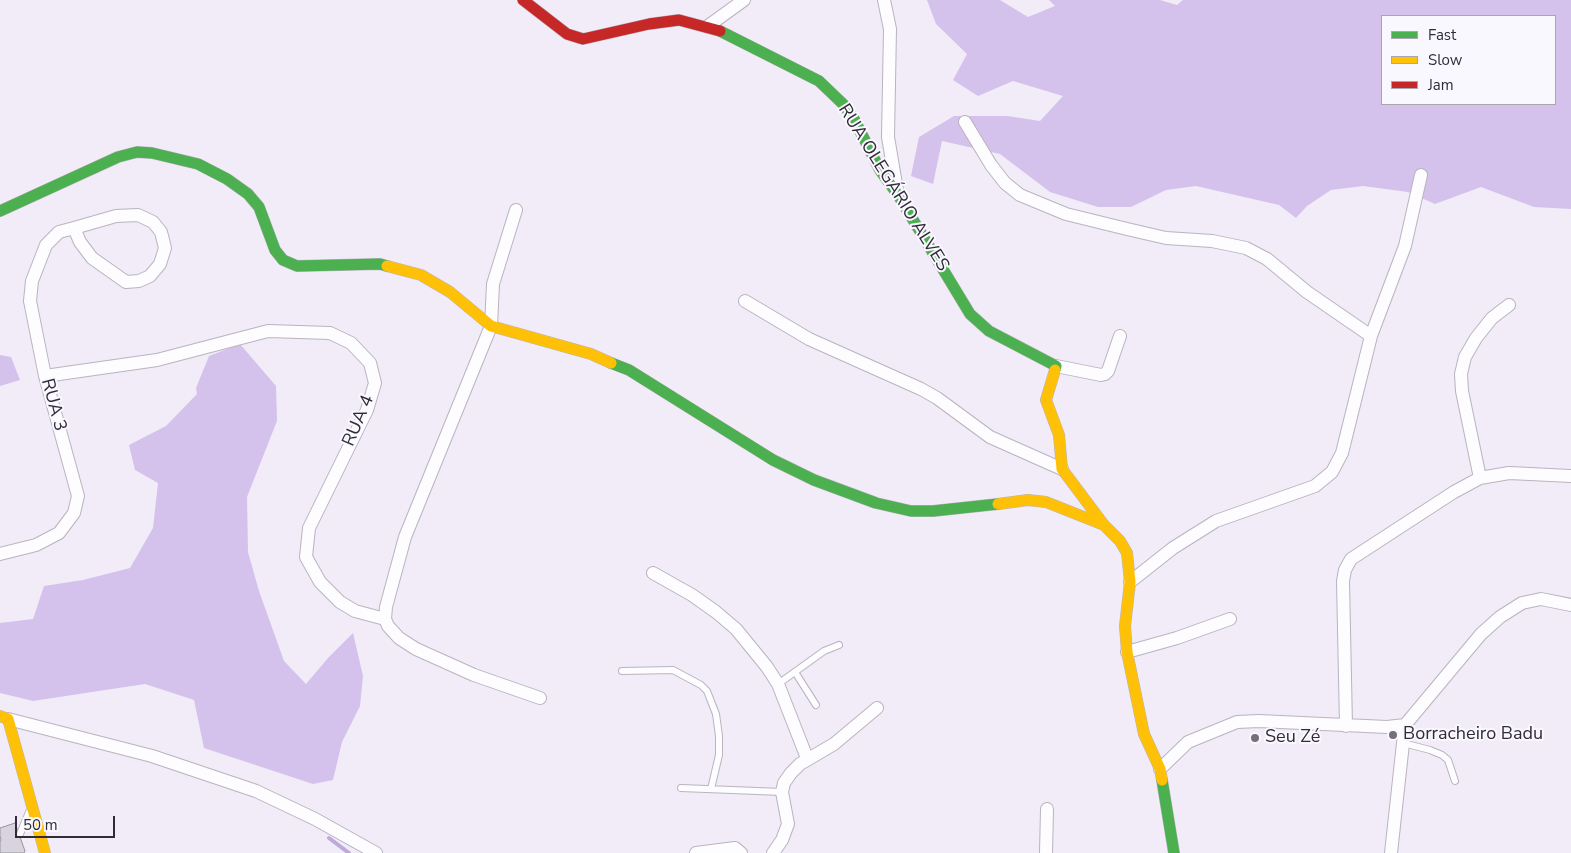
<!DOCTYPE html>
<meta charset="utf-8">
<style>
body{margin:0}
#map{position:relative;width:1571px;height:853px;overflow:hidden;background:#f1ecf7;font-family:"Nunito Sans",sans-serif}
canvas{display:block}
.legend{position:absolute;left:1381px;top:15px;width:175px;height:90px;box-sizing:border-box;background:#faf8ff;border:1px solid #aaa6af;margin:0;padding:6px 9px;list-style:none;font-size:15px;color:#312b38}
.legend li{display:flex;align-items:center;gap:10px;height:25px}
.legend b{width:25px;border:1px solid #aaa6af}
.scale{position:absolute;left:15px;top:816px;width:100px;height:22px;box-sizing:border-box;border:2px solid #312b38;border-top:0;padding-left:6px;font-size:15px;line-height:18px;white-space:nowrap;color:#312b38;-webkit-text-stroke:4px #faf8ff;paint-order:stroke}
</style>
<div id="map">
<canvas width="1571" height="853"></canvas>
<ul class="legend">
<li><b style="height:6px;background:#4caf50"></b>Fast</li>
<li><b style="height:6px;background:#ffc107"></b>Slow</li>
<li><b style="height:6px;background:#c62828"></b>Jam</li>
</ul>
<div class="scale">50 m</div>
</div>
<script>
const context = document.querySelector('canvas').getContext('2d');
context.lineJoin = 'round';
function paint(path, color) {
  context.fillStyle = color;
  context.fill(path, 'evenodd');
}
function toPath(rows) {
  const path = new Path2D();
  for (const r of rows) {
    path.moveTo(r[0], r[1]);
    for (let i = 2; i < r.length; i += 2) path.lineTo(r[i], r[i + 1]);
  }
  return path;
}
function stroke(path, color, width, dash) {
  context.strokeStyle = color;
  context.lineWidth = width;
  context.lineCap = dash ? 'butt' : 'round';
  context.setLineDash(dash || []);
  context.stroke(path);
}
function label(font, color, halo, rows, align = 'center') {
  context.font = font + ' "Nunito Sans",sans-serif';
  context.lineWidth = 4;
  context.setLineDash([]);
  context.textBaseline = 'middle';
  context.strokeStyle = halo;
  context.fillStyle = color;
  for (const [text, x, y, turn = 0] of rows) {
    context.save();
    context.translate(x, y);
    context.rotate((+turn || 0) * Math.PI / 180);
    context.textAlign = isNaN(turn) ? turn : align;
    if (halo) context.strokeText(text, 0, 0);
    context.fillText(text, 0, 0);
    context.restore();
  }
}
const forest = toPath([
 [927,0,1000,0,1028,17,1055,6,1049,0,1160,0,1177,5,1183,0,1571,0,1571,209,1534,207,1481,187,1435,204,1408,192,1363,186,1331,190,1307,206,1296,218,1279,205,1196,186,1166,190,1131,207,1098,207,1050,192,1000,154,942,141,933,184,911,176,919,137,954,116,1008,116,1040,121,1063,96,1013,81,978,96,953,80,967,54,936,24],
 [1382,16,1555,16,1555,104,1382,104],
 [240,344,276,386,277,421,247,497,248,552,259,591,284,661,306,684,328,658,353,633,363,676,360,706,342,742,333,780,313,784,204,748,194,700,145,684,33,701,0,693,0,623,33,619,44,586,83,580,130,568,153,528,158,483,135,470,129,445,166,426,197,394,196,388,209,356],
 [0,355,11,357,20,380,0,386]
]);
const stream = toPath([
 [329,838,349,853]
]);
const building = toPath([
 [15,823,25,851,24,853,0,853,0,842,1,840,0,836,0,828,15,823]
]);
const lane = toPath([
 [622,671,673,670,701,685,707,691,716,714,719,736,719,755,711,789],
 [795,672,816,705],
 [778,684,824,651,839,645],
 [1403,743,1430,750,1442,755,1448,760,1455,781],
 [681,788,782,792],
 [20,834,29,812]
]);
const street = toPath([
 [884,0,890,29,888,137,897,190],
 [708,26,744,0],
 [965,122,991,165,1005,183,1020,195,1066,214,1127,229,1166,238,1212,241,1246,248,1267,259,1307,292,1371,336,1342,453,1332,472,1315,486,1216,521,1173,548,1130,582],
 [516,210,493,284,491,326,405,537,386,607,385,619,388,626,399,638,416,649,474,675,540,698],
 [745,301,809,339,921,389,937,398,990,437,1062,469],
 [1371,336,1405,246,1421,175],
 [1056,366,1101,375,1105,374,1108,371,1120,336],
 [45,376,157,360,268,331,330,333,351,343,370,363,375,383,367,410,309,528,306,557,320,582,340,602,355,611,385,619],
 [1480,478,1462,391,1461,374,1465,357,1476,338,1492,318,1509,305],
 [0,554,36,545,59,533,74,513,78,496,45,376,30,301,32,281,46,245,59,232,74,228,116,216,138,215,153,222,161,232,165,248,160,264,150,276,139,281,126,282,92,258,80,242,74,228],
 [653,573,692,595,716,612,736,629,767,667,778,684,807,758],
 [1127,652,1177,638,1230,619],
 [8,719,152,756,256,791,315,819,376,853],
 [1346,726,1343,581,1345,570,1351,559,1454,492,1480,478,1509,473,1571,476],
 [1160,769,1188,742,1237,722,1259,721,1387,727,1405,725,1481,634,1500,617,1522,603,1541,599,1571,605],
 [696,853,735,848,741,853],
 [773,853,782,840,788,824,782,792,784,783,791,773,800,764,834,744,877,708],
 [1046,853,1047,809],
 [1391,853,1405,725]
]);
const fast = toPath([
 [720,31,819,81,843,104,854,119,880,170,898,195,970,314,989,331,1056,366,1055,370],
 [0,211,118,157,137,152,152,153,198,164,227,179,248,194,259,207,275,250,283,260,297,266,380,264,387,266],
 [611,363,629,370,773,460,814,480,876,503,911,511,933,511,998,504],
 [1162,780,1174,853]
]);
const slow = toPath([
 [387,266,421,275,450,292,491,326,591,354,611,363],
 [1055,370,1046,400,1059,435,1062,469,1104,525],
 [998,504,1028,500,1046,502,1104,525,1120,541,1127,553,1130,582,1125,626,1127,652,1144,734,1160,769,1162,780],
 [0,716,8,719,45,853]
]);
const jam = toPath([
 [523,0,567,34,583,39,649,24,679,20,720,31]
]);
const markers = [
 [1393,735,5,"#746f7b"],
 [1255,738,5,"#746f7b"]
];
const streetNames = [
 ["RUA OLEGÁRIO ALVES",893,188,58],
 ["RUA 3",53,405,75],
 ["RUA 4",359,421,-67]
];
const poiNames = [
 ["Borracheiro Badu",1403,735],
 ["Seu Zé",1265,738]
];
paint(forest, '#d4c2ec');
stroke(stream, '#bfa9da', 4);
paint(building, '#d8d3de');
stroke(building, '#97949b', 1);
stroke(lane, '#b9b4bf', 8);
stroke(street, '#b9b4bf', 14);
stroke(fast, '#b9b4bf', 12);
stroke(slow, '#b9b4bf', 12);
stroke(jam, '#b9b4bf', 12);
stroke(lane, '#fdfcfe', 6);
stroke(street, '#fdfcfe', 12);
stroke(fast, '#4caf50', 11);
stroke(slow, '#ffc107', 11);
stroke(jam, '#c62828', 11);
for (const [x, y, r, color] of markers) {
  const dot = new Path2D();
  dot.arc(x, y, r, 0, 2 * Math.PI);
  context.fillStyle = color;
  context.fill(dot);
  stroke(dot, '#faf8ff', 2);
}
label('18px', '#312b38', '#faf8ff', streetNames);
label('18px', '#312b38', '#faf8ff', poiNames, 'left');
</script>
